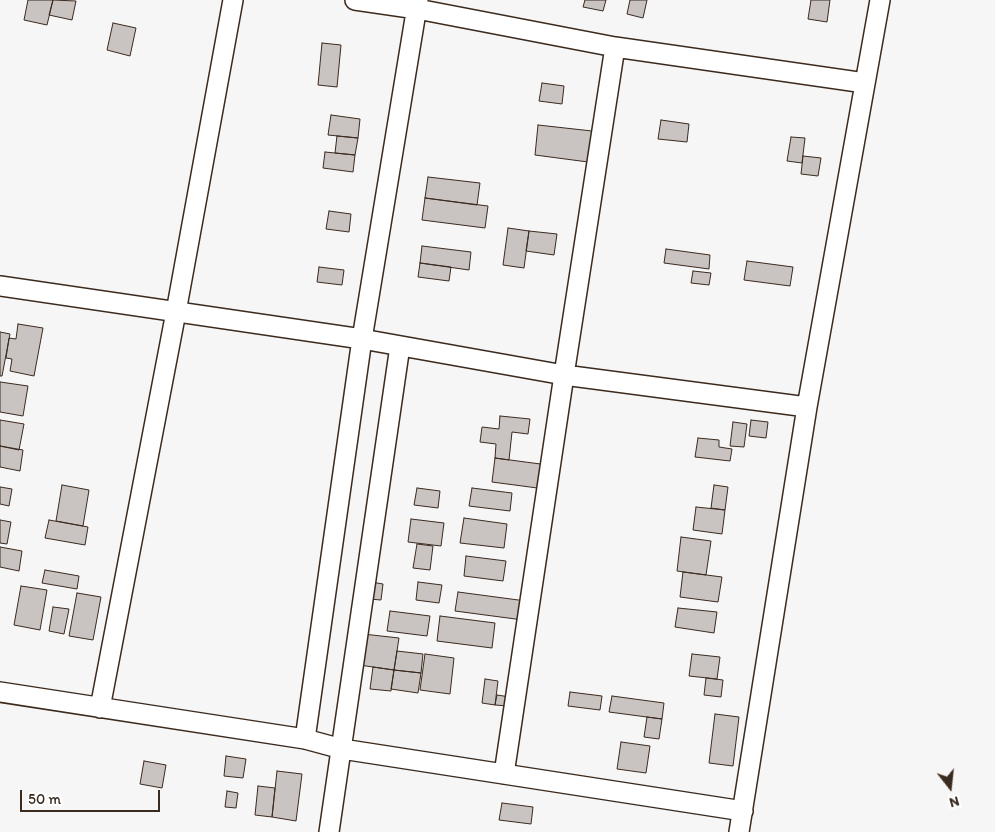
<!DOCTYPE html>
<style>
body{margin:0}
#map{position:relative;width:995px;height:832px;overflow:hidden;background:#f7f6f6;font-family:Itim,sans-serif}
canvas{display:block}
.north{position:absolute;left:925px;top:762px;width:50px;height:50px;-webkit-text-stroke:4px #fff;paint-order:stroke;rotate:164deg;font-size:14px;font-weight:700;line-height:20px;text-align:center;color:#3b2a1e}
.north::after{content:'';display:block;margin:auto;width:18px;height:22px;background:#3b2a1e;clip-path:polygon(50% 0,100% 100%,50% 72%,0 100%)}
.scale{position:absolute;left:20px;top:790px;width:140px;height:22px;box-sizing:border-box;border:2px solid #3b2a1e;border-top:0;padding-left:6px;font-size:15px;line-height:18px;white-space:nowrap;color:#3b2a1e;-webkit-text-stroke:4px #fff;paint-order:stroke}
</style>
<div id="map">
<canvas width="995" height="832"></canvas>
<div class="north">N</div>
<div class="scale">50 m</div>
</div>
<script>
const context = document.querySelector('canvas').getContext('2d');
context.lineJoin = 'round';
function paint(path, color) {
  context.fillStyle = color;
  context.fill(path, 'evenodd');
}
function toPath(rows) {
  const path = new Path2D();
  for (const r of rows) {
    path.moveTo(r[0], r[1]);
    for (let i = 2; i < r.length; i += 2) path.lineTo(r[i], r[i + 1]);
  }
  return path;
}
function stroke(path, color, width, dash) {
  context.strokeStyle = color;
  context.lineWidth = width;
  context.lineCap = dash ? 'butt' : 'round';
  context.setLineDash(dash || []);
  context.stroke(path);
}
const building = toPath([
 [28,0,53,0,47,25,24,20,28,0],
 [53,0,76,1,72,20,49,15,53,0],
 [585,0,606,0,603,11,583,7,585,0],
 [630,0,647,0,643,18,627,14,630,0],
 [811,0,830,0,827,22,808,19,811,0],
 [113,23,136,28,130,56,107,50,113,23],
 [322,43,341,45,337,87,318,85,322,43],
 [542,83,564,86,562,104,539,101,542,83],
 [331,115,360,119,358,138,328,135,331,115],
 [661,120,689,124,687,142,658,139,661,120],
 [538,125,592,131,588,162,535,155,538,125],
 [337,136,358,138,355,155,335,153,337,136],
 [791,137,805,138,802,163,787,161,791,137],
 [325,152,355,155,353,172,323,168,325,152],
 [803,156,821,158,818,176,801,174,803,156],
 [428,177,480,183,477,205,425,198,428,177],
 [425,198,488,206,485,228,422,220,425,198],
 [329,211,351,214,349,232,326,229,329,211],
 [508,228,529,231,524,268,503,265,508,228],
 [529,231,557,234,554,255,526,251,529,231],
 [422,246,471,252,469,270,420,263,422,246],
 [666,249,710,255,709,269,664,263,666,249],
 [747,261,793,267,790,286,744,280,747,261],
 [420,263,451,267,449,281,418,277,420,263],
 [319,267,344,270,342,285,317,282,319,267],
 [693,271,711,273,709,285,691,283,693,271],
 [18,324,43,328,34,376,10,371,12,359,6,358,9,338,16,339,18,324],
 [0,332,10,334,2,376,0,376,0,332],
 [0,382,28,386,23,416,0,412,0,382],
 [500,416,530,419,528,434,512,432,509,460,495,458,496,444,480,442,482,427,499,429,500,416],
 [0,420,24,424,19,450,0,446,0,420],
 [751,420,768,422,766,438,749,436,751,420],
 [733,422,747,424,744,447,730,446,733,422],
 [698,438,719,440,719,447,732,449,730,461,695,457,698,438],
 [0,446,23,450,20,471,0,467,0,446],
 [495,458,548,465,545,489,492,482,495,458],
 [62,485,89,490,83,526,56,521,62,485],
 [714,485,728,487,725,510,711,508,714,485],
 [0,487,12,489,9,506,0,504,0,487],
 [417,488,440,491,438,508,414,505,417,488],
 [472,488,512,493,510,511,469,506,472,488],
 [696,507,725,510,722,534,693,530,696,507],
 [464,518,507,524,504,548,460,543,464,518],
 [411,519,444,523,441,546,408,542,411,519],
 [0,520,11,522,7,544,0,543,0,520],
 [49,520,88,527,85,545,45,538,49,520],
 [681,537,711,541,706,575,677,571,681,537],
 [417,544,433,546,430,570,413,568,417,544],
 [0,547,22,551,19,571,0,567,0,547],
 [466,556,506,561,503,581,464,576,466,556],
 [45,570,79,576,77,589,42,583,45,570],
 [683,572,722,577,718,602,680,597,683,572],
 [371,582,383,584,381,600,369,599,371,582],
 [418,582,442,585,439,603,416,600,418,582],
 [21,586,47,590,40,630,14,625,21,586],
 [458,592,526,601,523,620,455,611,458,592],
 [77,593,101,597,93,640,69,636,77,593],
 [53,607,69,609,64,634,49,631,53,607],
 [678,608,717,612,714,633,675,627,678,608],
 [390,611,430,616,427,636,387,631,390,611],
 [440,616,495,623,492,648,437,641,440,616],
 [363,634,399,638,394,670,359,665,363,634],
 [397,651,423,654,421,673,394,670,397,651],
 [425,654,454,658,450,694,420,690,425,654],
 [692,654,720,657,717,679,689,676,692,654],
 [373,667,394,670,391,691,370,689,373,667],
 [394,670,421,673,418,693,391,689,394,670],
 [706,678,723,680,721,697,704,695,706,678],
 [485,679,498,681,495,705,482,703,485,679],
 [570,692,602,696,600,710,568,706,570,692],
 [497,695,510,697,508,706,495,705,497,695],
 [612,696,664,703,662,719,609,712,612,696],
 [715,714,739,717,733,766,709,763,715,714],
 [647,717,662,719,659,739,644,737,647,717],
 [621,742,650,746,646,773,617,769,621,742],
 [226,756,246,759,243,778,224,776,226,756],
 [144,761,166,765,162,788,140,784,144,761],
 [277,771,302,774,296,821,272,817,277,771],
 [258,786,275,788,272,817,255,815,258,786],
 [227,791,238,793,236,808,225,807,227,791],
 [502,803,533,807,531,824,499,820,502,803]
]);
const minor = toPath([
 [355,0,417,9,615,47,865,83],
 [0,286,362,339,564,375,807,407],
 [0,692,305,739,342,749,743,811],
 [100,708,176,312,233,0],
 [305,739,362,339,418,0],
 [504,774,564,375,615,47],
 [329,832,400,346],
 [739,832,807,407,880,0]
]);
paint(building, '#c9c3c1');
stroke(building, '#3b2a1e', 1);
stroke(minor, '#3b2a1e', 22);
stroke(minor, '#fff', 19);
</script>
